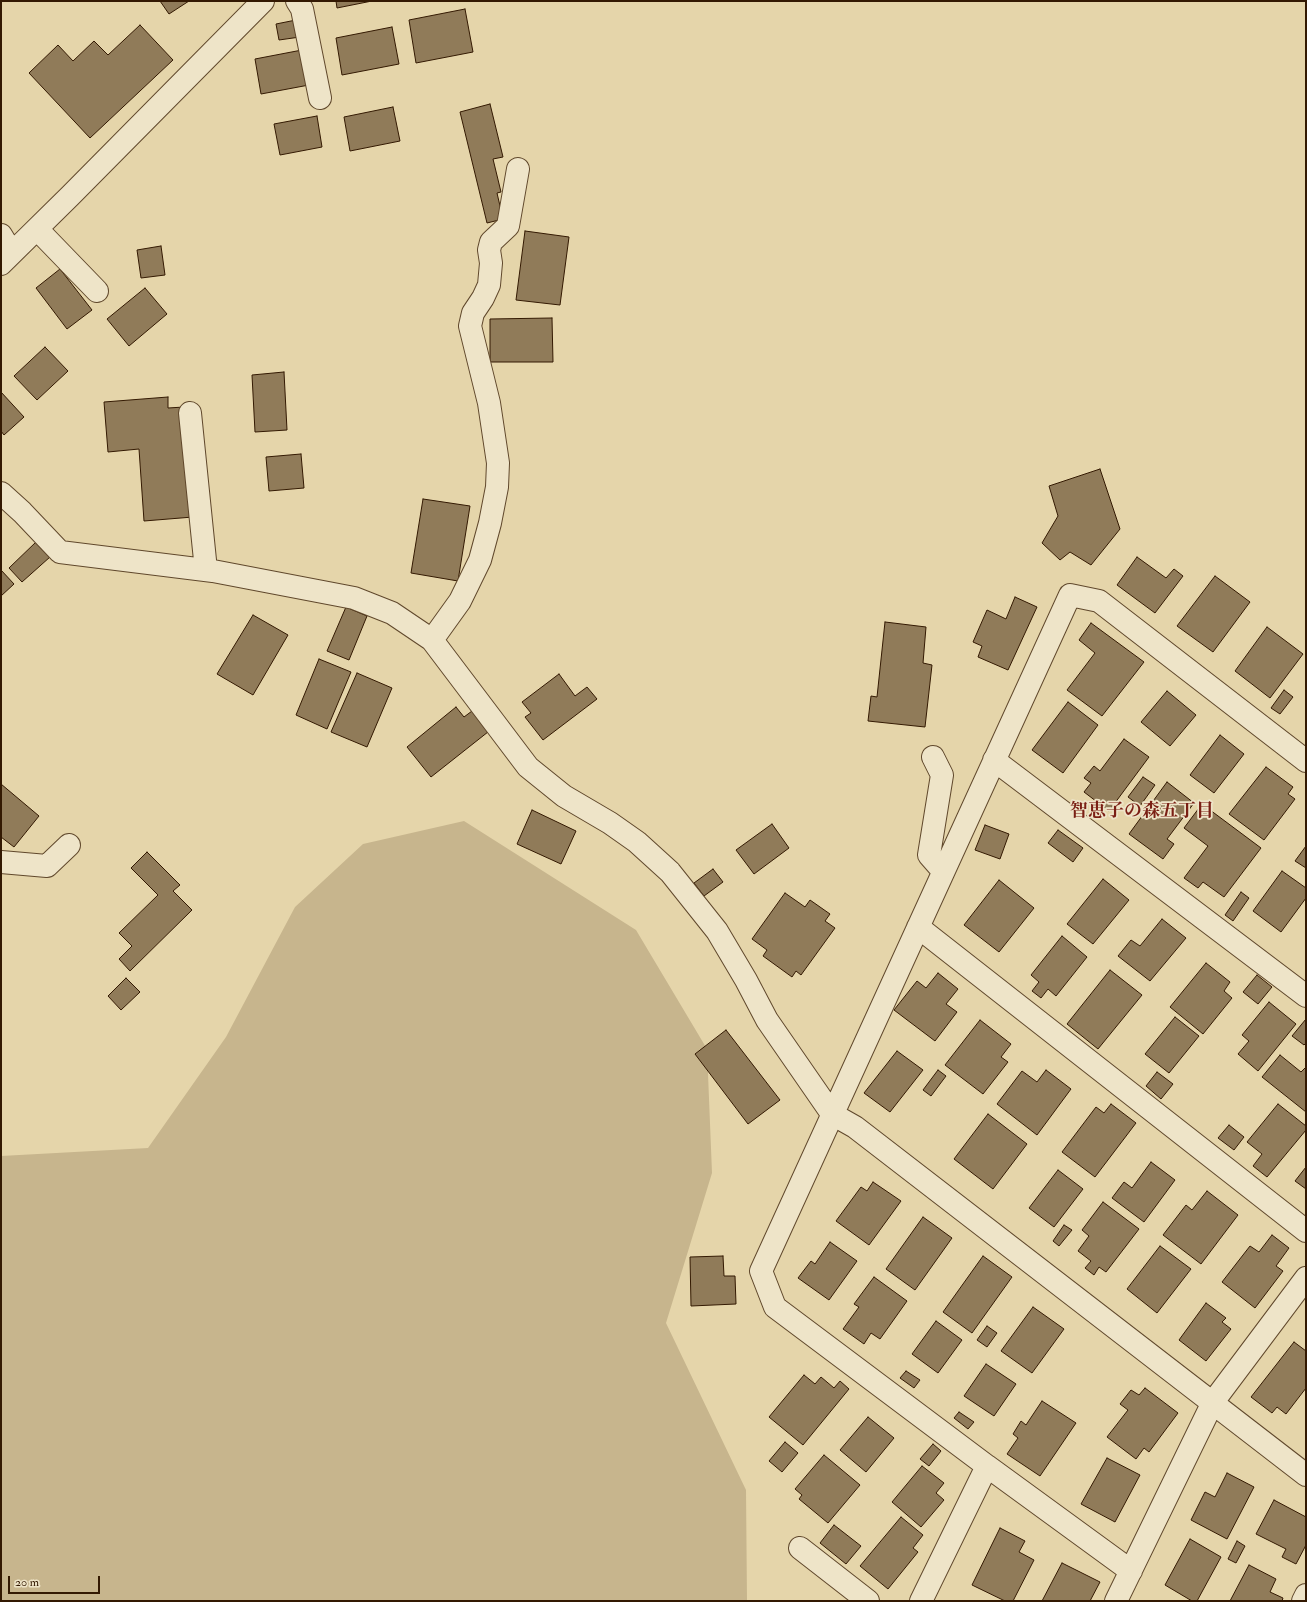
<!DOCTYPE html>
<meta charset="utf-8">
<style>
body{margin:0}
#map{position:relative;width:1307px;height:1602px;overflow:hidden;background:#e5d5aa;font-family:"IM FELL Double Pica",serif}
canvas{display:block}
.frame{position:absolute;inset:0;border:2px solid #331902;pointer-events:none}
.scale{position:absolute;left:8px;top:1576px;width:92px;height:18px;box-sizing:border-box;border:2px solid #331902;border-top:0;padding-left:5px;font-size:12px;line-height:14px;white-space:nowrap;color:#331902;-webkit-text-stroke:3px #eee4c8;paint-order:stroke}
</style>
<div id="map">
<canvas width="1307" height="1602"></canvas>
<div class="frame"></div>
<div class="scale">20 m</div>
</div>
<script>
const context = document.querySelector('canvas').getContext('2d');
context.lineJoin = 'round';
function paint(path, color) {
  context.fillStyle = color;
  context.fill(path, 'evenodd');
}
function toPath(rows) {
  const path = new Path2D();
  for (const r of rows) {
    path.moveTo(r[0], r[1]);
    for (let i = 2; i < r.length; i += 2) path.lineTo(r[i], r[i + 1]);
  }
  return path;
}
function stroke(path, color, width, dash) {
  context.strokeStyle = color;
  context.lineWidth = width;
  context.lineCap = dash ? 'butt' : 'round';
  context.setLineDash(dash || []);
  context.stroke(path);
}
function label(font, color, halo, rows, align = 'center') {
  context.font = font + ' "IM FELL Double Pica","Noto Serif JP",serif';
  context.lineWidth = 3.5;
  context.setLineDash([]);
  context.textBaseline = 'middle';
  context.strokeStyle = halo;
  context.fillStyle = color;
  for (const [text, x, y, turn = 0] of rows) {
    context.save();
    context.translate(x, y);
    context.rotate((+turn || 0) * Math.PI / 180);
    context.textAlign = isNaN(turn) ? turn : align;
    if (halo) context.strokeText(text, 0, 0);
    context.fillText(text, 0, 0);
    context.restore();
  }
}
const green = toPath([
 [464,821,636,930,707,1049,712,1173,666,1323,746,1490,747,1601,1,1601,1,1156,148,1148,226,1037,295,907,363,844]
]);
const building = toPath([
 [160,1,189,1,169,14,160,1],
 [336,1,372,1,337,8,336,1],
 [465,9,473,52,416,63,409,20,465,9],
 [296,20,300,37,279,40,276,24,296,20],
 [140,25,173,60,90,138,29,73,58,45,73,61,94,41,108,55,140,25],
 [392,27,399,64,342,75,336,38,392,27],
 [302,50,309,85,261,94,255,59,302,50],
 [490,104,503,157,493,159,501,192,497,193,503,219,487,223,460,112,490,104],
 [393,107,400,141,350,151,344,117,393,107],
 [317,116,322,147,280,155,274,124,317,116],
 [525,231,569,237,560,305,516,300,525,231],
 [161,246,165,275,141,278,137,250,161,246],
 [60,269,92,310,67,329,36,288,60,269],
 [145,288,167,314,129,346,107,319,145,288],
 [552,318,553,362,490,362,490,319,552,318],
 [45,347,68,371,37,400,14,376,45,347],
 [284,372,287,430,255,432,252,375,284,372],
 [1,392,24,417,4,435,1,431,1,392],
 [168,397,168,408,184,407,193,517,144,521,139,449,108,452,104,402,168,397],
 [301,454,304,488,269,491,266,457,301,454],
 [1100,469,1120,529,1091,565,1070,552,1060,560,1042,543,1058,516,1049,486,1100,469],
 [423,499,470,506,458,581,411,573,423,499],
 [36,542,50,557,22,582,9,568,36,542],
 [1137,557,1166,578,1174,569,1183,576,1155,613,1117,585,1137,557],
 [1,570,14,584,1,596,1,570],
 [1215,576,1250,602,1213,652,1177,626,1215,576],
 [1015,597,1037,607,1008,670,978,657,982,646,973,642,987,610,1006,619,1015,597],
 [346,607,367,616,349,660,327,651,346,607],
 [253,615,288,635,253,695,217,674,253,615],
 [885,622,926,627,923,663,932,665,925,727,868,721,871,696,877,697,885,622],
 [1091,623,1144,662,1102,716,1067,690,1095,653,1079,640,1091,623],
 [1267,627,1303,654,1270,698,1235,671,1267,627],
 [319,659,351,672,327,729,296,715,319,659],
 [357,673,392,688,367,747,331,732,357,673],
 [559,674,575,696,587,687,597,699,543,740,525,717,531,713,522,702,559,674],
 [1284,690,1293,697,1280,714,1271,708,1284,690],
 [1167,691,1196,715,1170,746,1141,722,1167,691],
 [1068,702,1098,725,1063,773,1032,750,1068,702],
 [456,707,464,717,476,708,493,728,431,777,407,747,456,707],
 [1220,735,1244,754,1214,793,1190,775,1220,735],
 [1124,739,1149,757,1109,811,1084,792,1091,783,1084,778,1094,766,1100,771,1124,739],
 [1266,767,1293,787,1288,794,1295,799,1264,840,1229,814,1266,767],
 [1143,777,1155,785,1140,806,1128,797,1143,777],
 [1167,782,1194,803,1167,839,1174,844,1163,859,1129,834,1167,782],
 [1,784,39,816,14,847,1,837,1,784],
 [1202,804,1261,848,1224,897,1203,882,1198,888,1184,878,1208,846,1184,828,1202,804],
 [532,810,576,831,561,864,517,844,532,810],
 [772,824,789,848,754,874,736,850,772,824],
 [985,825,1009,834,1000,859,975,850,985,825],
 [1058,830,1083,848,1073,862,1048,843,1058,830],
 [1306,846,1306,868,1295,861,1306,846],
 [147,852,180,885,173,891,192,910,130,971,119,959,132,946,119,933,158,895,131,868,147,852],
 [713,869,723,882,704,896,694,883,713,869],
 [1282,871,1306,888,1306,898,1281,932,1253,911,1282,871],
 [1103,879,1129,900,1093,944,1067,924,1103,879],
 [999,880,1034,908,999,952,964,925,999,880],
 [1241,892,1249,898,1233,921,1225,915,1241,892],
 [785,893,805,907,810,900,830,914,825,921,835,928,801,975,796,971,792,977,763,956,767,950,752,939,785,893],
 [1162,919,1186,938,1150,981,1118,956,1131,940,1140,946,1162,919],
 [1062,936,1087,957,1056,996,1048,989,1041,998,1032,991,1039,982,1031,975,1062,936],
 [1206,963,1230,982,1224,991,1232,998,1203,1034,1170,1007,1206,963],
 [1110,970,1142,995,1098,1049,1067,1024,1110,970],
 [938,973,958,989,946,1004,957,1012,935,1041,894,1010,917,981,926,988,938,973],
 [1257,975,1272,987,1258,1004,1243,992,1257,975],
 [126,978,140,992,121,1010,108,996,126,978],
 [1269,1002,1296,1024,1258,1071,1238,1054,1249,1041,1242,1035,1269,1002],
 [1175,1017,1199,1036,1169,1073,1145,1054,1175,1017],
 [1306,1019,1306,1043,1304,1045,1292,1036,1306,1019],
 [980,1020,1011,1044,1001,1057,1008,1062,983,1094,945,1065,980,1020],
 [726,1030,780,1100,748,1124,695,1054,726,1030],
 [897,1051,923,1070,890,1112,864,1093,897,1051],
 [1280,1055,1301,1072,1306,1067,1306,1112,1262,1077,1280,1055],
 [938,1070,946,1076,931,1096,923,1090,938,1070],
 [1046,1070,1071,1089,1037,1135,997,1104,1022,1071,1037,1082,1046,1070],
 [1157,1072,1173,1084,1161,1099,1146,1086,1157,1072],
 [1111,1104,1136,1123,1095,1177,1062,1152,1096,1107,1104,1113,1111,1104],
 [1278,1104,1306,1126,1306,1130,1267,1177,1253,1166,1262,1154,1247,1142,1278,1104],
 [988,1114,1027,1144,993,1189,954,1159,988,1114],
 [1229,1125,1244,1137,1234,1150,1218,1138,1229,1125],
 [1151,1162,1175,1180,1144,1222,1112,1198,1124,1182,1132,1188,1151,1162],
 [1306,1167,1306,1189,1295,1181,1306,1167],
 [1058,1170,1083,1189,1054,1227,1029,1208,1058,1170],
 [873,1182,901,1201,869,1245,836,1221,861,1187,867,1191,873,1182],
 [1207,1191,1238,1215,1201,1264,1163,1235,1186,1205,1192,1210,1207,1191],
 [1103,1202,1139,1229,1106,1272,1099,1267,1094,1275,1085,1268,1091,1261,1078,1251,1089,1236,1082,1230,1103,1202],
 [923,1217,952,1238,915,1290,886,1269,923,1217],
 [1064,1225,1072,1230,1059,1246,1053,1241,1064,1225],
 [1272,1235,1289,1248,1276,1266,1283,1271,1255,1308,1222,1282,1250,1246,1259,1252,1272,1235],
 [830,1242,857,1261,829,1300,798,1278,811,1261,815,1264,830,1242],
 [1160,1246,1191,1269,1157,1313,1127,1289,1160,1246],
 [723,1256,724,1276,735,1276,736,1304,691,1306,690,1257,723,1256],
 [983,1256,1012,1277,972,1333,943,1312,983,1256],
 [874,1277,907,1301,880,1339,871,1333,864,1344,843,1329,859,1307,854,1304,874,1277],
 [1206,1303,1226,1318,1222,1322,1231,1329,1206,1361,1179,1340,1206,1303],
 [1033,1307,1064,1329,1032,1373,1001,1351,1033,1307],
 [936,1321,962,1340,938,1373,912,1354,936,1321],
 [987,1326,997,1333,987,1347,977,1340,987,1326],
 [1294,1342,1306,1351,1306,1388,1286,1414,1277,1407,1272,1413,1251,1397,1294,1342],
 [986,1364,1016,1384,994,1416,964,1396,986,1364],
 [906,1371,920,1380,914,1388,900,1378,906,1371],
 [804,1375,815,1384,821,1377,834,1388,840,1381,849,1389,803,1445,769,1417,804,1375],
 [1145,1388,1178,1413,1149,1452,1144,1448,1136,1459,1107,1437,1128,1410,1120,1404,1131,1390,1139,1395,1145,1388],
 [1042,1401,1076,1423,1040,1476,1007,1454,1018,1438,1013,1434,1021,1421,1026,1425,1042,1401],
 [959,1412,974,1422,968,1429,954,1418,959,1412],
 [868,1417,894,1438,866,1472,840,1450,868,1417],
 [785,1442,798,1453,782,1472,769,1461,785,1442],
 [933,1444,941,1451,929,1466,920,1459,933,1444],
 [824,1455,860,1485,828,1523,799,1499,802,1495,795,1489,824,1455],
 [1107,1458,1140,1475,1115,1522,1081,1504,1107,1458],
 [922,1466,944,1483,936,1493,944,1500,921,1527,892,1502,922,1466],
 [1227,1473,1254,1487,1227,1539,1191,1520,1205,1492,1215,1497,1227,1473],
 [1274,1500,1306,1517,1306,1545,1296,1564,1282,1557,1286,1549,1256,1534,1274,1500],
 [901,1517,923,1535,913,1548,918,1552,888,1589,860,1566,901,1517],
 [834,1525,861,1546,846,1564,820,1543,834,1525],
 [1000,1528,1025,1541,1019,1552,1034,1560,1013,1601,1005,1601,972,1585,1000,1528],
 [1190,1539,1221,1557,1197,1601,1192,1601,1165,1585,1190,1539],
 [1237,1541,1245,1546,1236,1563,1228,1559,1237,1541],
 [1062,1563,1100,1582,1090,1601,1042,1601,1062,1563],
 [1249,1565,1276,1579,1270,1592,1283,1598,1282,1601,1230,1601,1249,1565]
]);
const minor = toPath([
 [297,1,302,9,320,98],
 [37,229,97,291],
 [1,235,12,253],
 [1,264,70,196,263,1],
 [190,413,206,570],
 [1,493,22,512,60,552,213,571,354,598,392,613,432,640,528,767,564,796,610,823,637,842,670,872,717,931,746,980,767,1020,832,1114,855,1127,1306,1475],
 [432,640,460,601,480,560,490,523,497,487,498,463,489,403,470,326,473,313,483,298,489,285,491,263,489,250,491,242,508,226,518,169],
 [933,757,942,775,929,855,943,871],
 [994,760,1306,996],
 [1,862,47,866,69,845],
 [918,927,1306,1231],
 [987,1466,1131,1571],
 [800,1548,868,1601],
 [921,1601,987,1466,775,1307,761,1271,1070,595,1099,601,1306,761],
 [1116,1601,1213,1402,1306,1278],
 [1303,1601,1306,1595]
]);
const neighbourhoodNames = [
 ["智恵子の森五丁目",1142,812]
];
paint(green, '#c7b58d');
paint(building, '#907b59');
stroke(building, '#331902', 1);
stroke(minor, '#60482c', 24);
stroke(minor, '#eee4c8', 22);
label('bold 18px', '#7a1f14', '#eee4c8', neighbourhoodNames);
</script>
